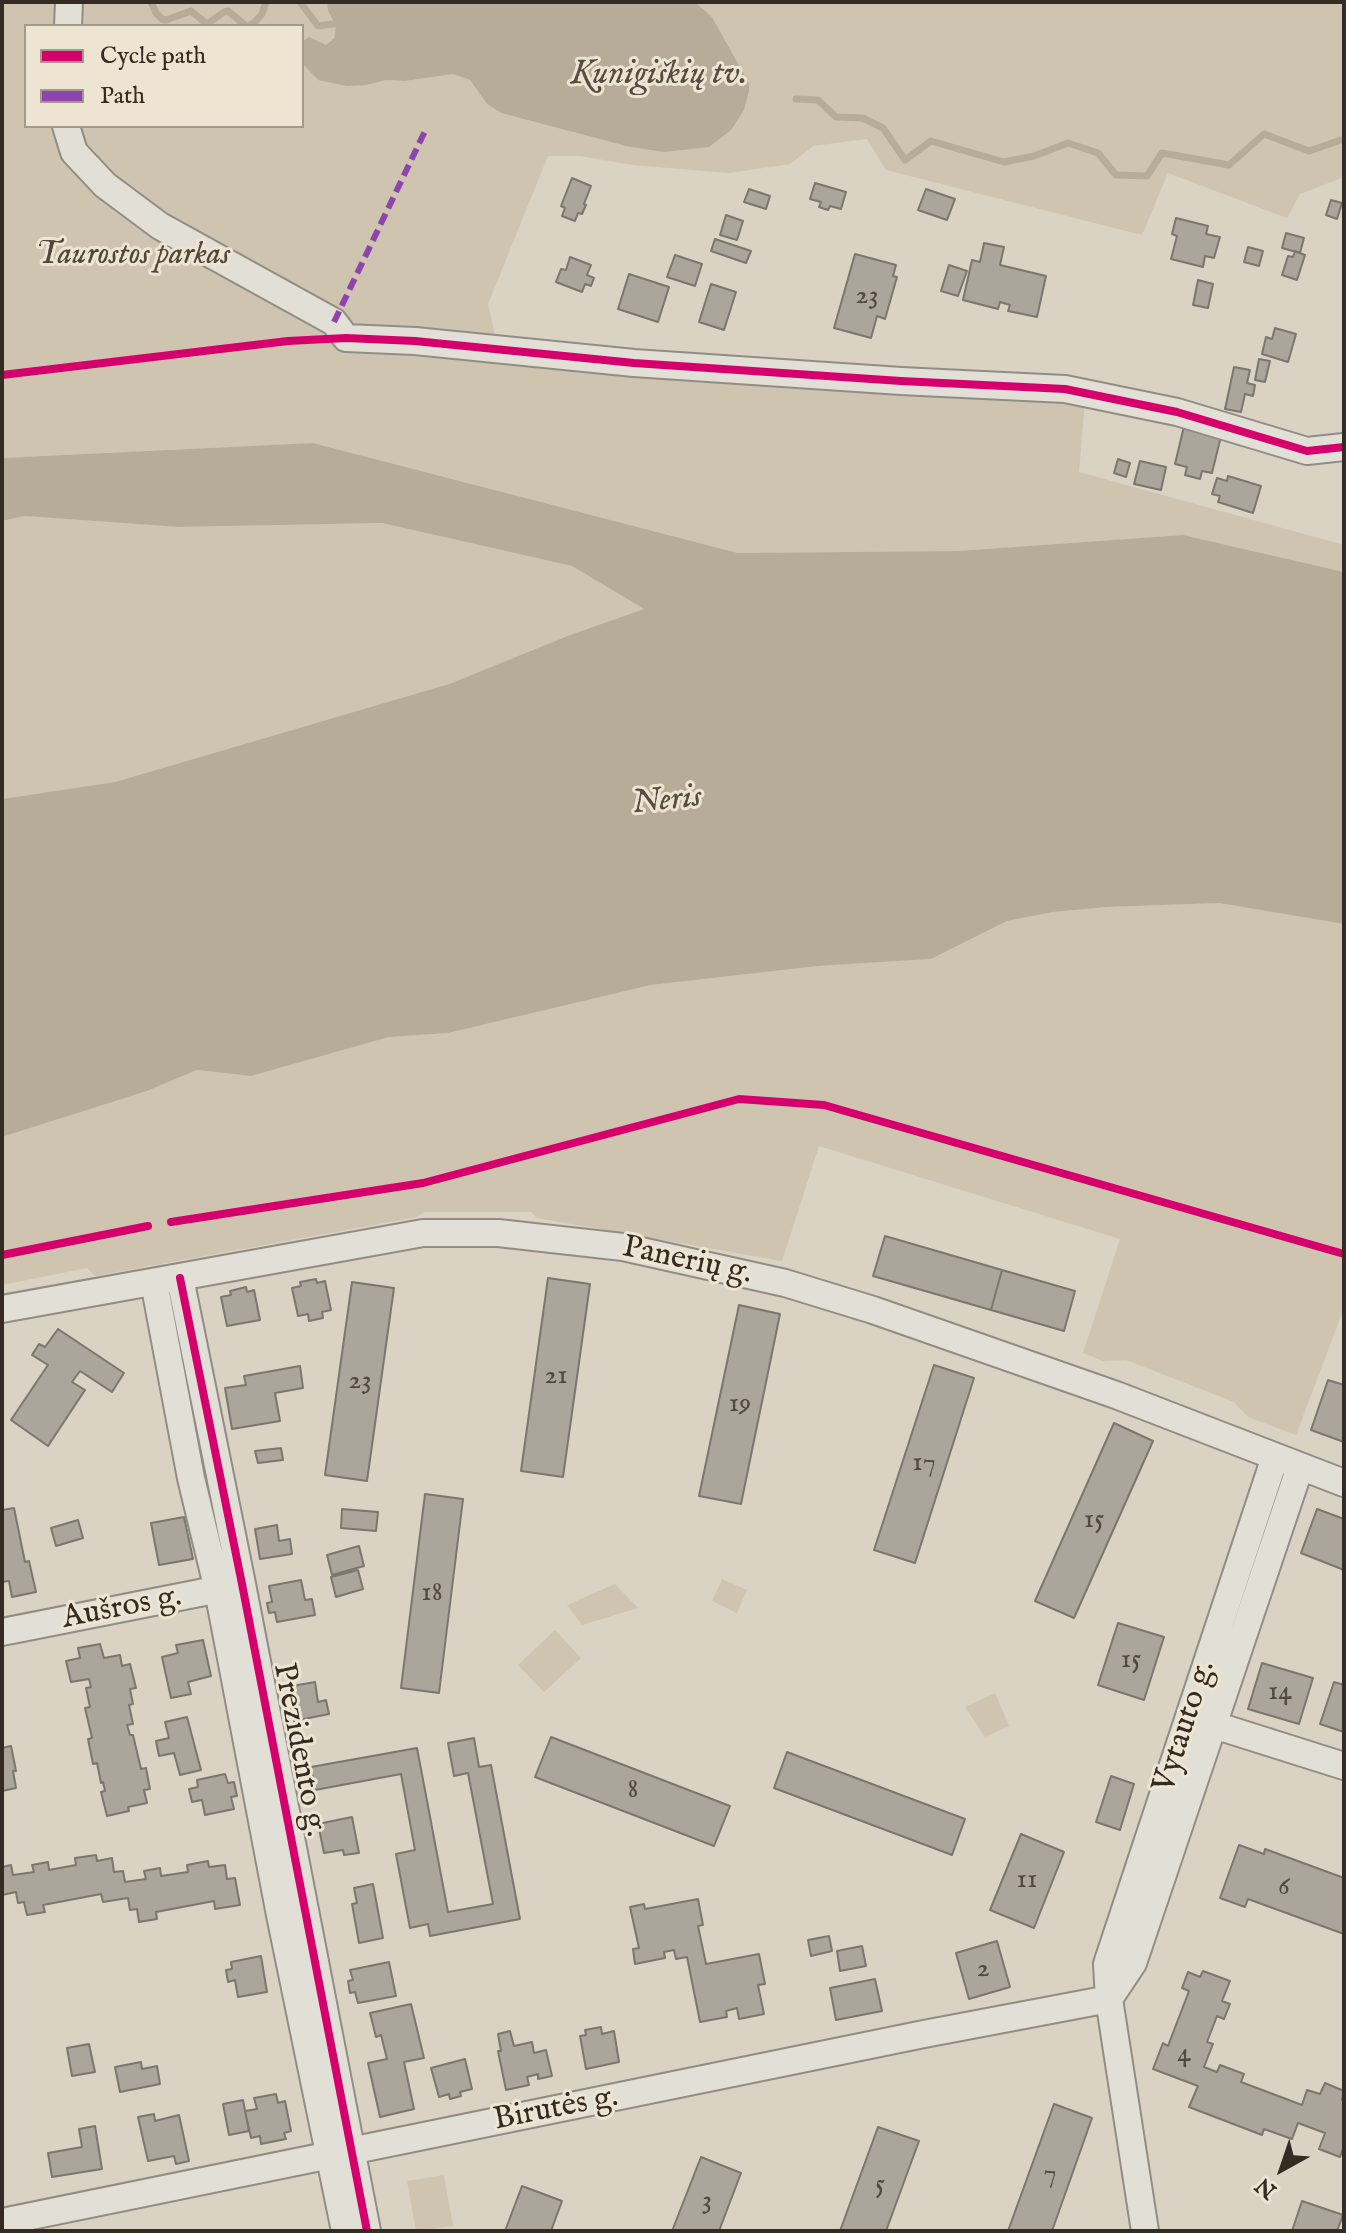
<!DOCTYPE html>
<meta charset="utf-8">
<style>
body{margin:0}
#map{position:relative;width:1346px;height:2233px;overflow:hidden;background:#dad2c3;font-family:"IM FELL English",serif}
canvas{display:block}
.frame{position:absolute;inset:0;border:4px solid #342b22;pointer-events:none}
.legend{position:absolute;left:24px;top:24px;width:280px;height:104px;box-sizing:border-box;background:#ede4d2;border:2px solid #a39a8c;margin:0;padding:10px 14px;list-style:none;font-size:24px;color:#342b22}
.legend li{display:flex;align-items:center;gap:16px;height:40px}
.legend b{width:40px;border:2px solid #a39a8c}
.north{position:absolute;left:1242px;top:2129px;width:80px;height:80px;-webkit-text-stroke:6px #ede4d2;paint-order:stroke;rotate:220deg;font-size:22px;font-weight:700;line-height:32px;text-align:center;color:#342b22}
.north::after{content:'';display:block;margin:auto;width:28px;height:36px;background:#342b22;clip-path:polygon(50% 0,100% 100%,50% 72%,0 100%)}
</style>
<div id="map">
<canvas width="1346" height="2233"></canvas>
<div class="frame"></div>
<ul class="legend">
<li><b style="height:10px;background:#d6006c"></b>Cycle path</li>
<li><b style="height:10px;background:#8e44ad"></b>Path</li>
</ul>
<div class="north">N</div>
</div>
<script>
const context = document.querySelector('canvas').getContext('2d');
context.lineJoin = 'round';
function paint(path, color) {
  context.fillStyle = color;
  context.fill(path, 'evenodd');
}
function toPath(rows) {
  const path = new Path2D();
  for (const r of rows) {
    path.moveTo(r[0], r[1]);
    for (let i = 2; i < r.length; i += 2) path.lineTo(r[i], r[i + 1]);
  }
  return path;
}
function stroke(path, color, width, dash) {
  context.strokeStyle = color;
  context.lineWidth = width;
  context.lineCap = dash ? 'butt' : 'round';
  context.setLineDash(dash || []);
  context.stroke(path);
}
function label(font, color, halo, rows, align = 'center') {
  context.font = font + ' "IM FELL English",serif';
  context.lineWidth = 6;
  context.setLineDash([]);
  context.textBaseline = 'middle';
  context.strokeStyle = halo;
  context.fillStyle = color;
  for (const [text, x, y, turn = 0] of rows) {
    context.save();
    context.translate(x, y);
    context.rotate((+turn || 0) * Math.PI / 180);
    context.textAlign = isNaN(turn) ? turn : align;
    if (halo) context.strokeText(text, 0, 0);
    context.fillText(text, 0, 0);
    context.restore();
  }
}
const green = toPath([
 [2,2,327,2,328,11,336,26,334,37,326,45,309,37,302,42,302,26,26,26,26,126,302,126,302,62,318,80,367,85,386,80,405,81,453,74,470,80,487,104,501,113,630,147,664,152,749,83,712,17,695,2,1344,2,1344,177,1300,194,1287,218,1168,173,1142,235,886,170,867,139,813,146,790,164,729,173,633,165,580,156,548,156,488,304,501,362,610,375,1085,401,1079,472,1344,545,1344,572,1183,535,958,551,738,553,313,443,2,458],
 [25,516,179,527,382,523,572,566,644,609,570,635,449,684,115,782,2,799,2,521],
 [1219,903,1344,924,1344,1308,1296,1435,1248,1417,1234,1402,1126,1360,1103,1361,1083,1353,1120,1239,819,1146,782,1261,537,1218,531,1212,424,1212,417,1217,95,1276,87,1268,2,1285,2,1137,147,1091,197,1070,251,1076,389,1037,448,1033,651,985,818,966,931,959,1007,921,1053,912,1107,907],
 [722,1579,747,1590,737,1613,712,1601],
 [615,1584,638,1608,582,1625,567,1605],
 [555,1630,581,1658,544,1692,518,1665],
 [995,1693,1009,1726,985,1737,965,1707],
 [444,2175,453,2226,416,2231,407,2181]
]);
const water = toPath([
 [327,2,695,2,712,17,749,83,749,91,744,110,731,130,709,147,664,152,630,147,501,113,487,104,470,80,453,74,405,81,386,80,367,85,347,86,318,80,302,63,302,42,309,37,326,45,334,38,336,26,328,11],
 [313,443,738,553,958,551,1183,535,1344,572,1344,924,1219,903,1107,907,1053,912,1007,921,931,959,818,966,651,985,448,1033,389,1037,251,1076,197,1070,147,1091,2,1137,2,799,115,782,449,684,570,635,644,609,572,566,382,523,179,527,25,516,2,521,2,458]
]);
const stream = toPath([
 [151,2,156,13,162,19,166,20,191,11,207,24,224,12,228,11,246,26],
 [300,2,318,26,341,23],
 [248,26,254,23,262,14,266,2],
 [796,99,818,100,836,117,863,118,883,128,905,160,931,141,1004,162,1034,156,1068,143,1098,153,1116,175,1147,176,1162,153,1229,165,1264,134,1309,151,1341,140]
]);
const building = toPath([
 [572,178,591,186,584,204,586,205,582,214,578,213,575,221,562,216,565,208,561,206,572,178],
 [815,183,846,192,841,209,830,206,828,210,819,207,821,202,810,199,815,183],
 [749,189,770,196,766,209,744,202,749,189],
 [926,189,955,199,947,220,918,210,926,189],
 [1331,200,1342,203,1337,219,1326,215,1331,200],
 [726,215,743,221,737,240,720,235,726,215],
 [1176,218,1208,226,1206,234,1220,237,1214,258,1205,256,1203,267,1171,259,1177,236,1172,234,1176,218],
 [1286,233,1304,238,1300,253,1282,248,1286,233],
 [715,239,751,251,746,263,711,251,715,239],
 [984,243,1004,247,1000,265,1046,276,1037,317,1008,311,1010,305,1000,302,998,309,963,300,972,260,980,262,984,243],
 [1248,247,1263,251,1259,266,1244,262,1248,247],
 [1295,251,1305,255,1297,280,1282,275,1288,256,1293,257,1295,251],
 [855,254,896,265,893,276,897,277,885,319,877,316,871,338,834,328,855,254],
 [675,255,702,264,695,286,667,277,675,255],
 [570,257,591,265,587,275,594,278,591,286,585,284,582,292,556,282,561,269,566,270,570,257],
 [949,265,967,271,958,296,941,291,949,265],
 [629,274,669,287,658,322,618,309,629,274],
 [1198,280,1213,284,1208,308,1193,305,1198,280],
 [711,284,736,292,724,330,699,322,711,284],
 [1275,328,1296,334,1288,362,1262,354,1266,337,1272,339,1275,328],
 [1259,359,1270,361,1265,382,1255,380,1259,359],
 [1234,367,1250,370,1247,383,1255,385,1253,396,1245,394,1241,412,1225,409,1234,367],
 [1185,422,1222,432,1212,473,1202,471,1200,479,1185,475,1187,467,1175,464,1185,422],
 [1118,459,1130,463,1126,477,1114,473,1118,459],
 [1140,461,1166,467,1161,490,1134,484,1140,461],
 [1228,476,1261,486,1253,513,1218,502,1220,496,1212,494,1217,478,1227,481,1228,476],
 [885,1236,1002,1270,991,1310,873,1276,885,1236],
 [1002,1270,1075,1291,1064,1331,991,1310,1002,1270],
 [548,1278,590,1284,563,1477,521,1471,548,1278],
 [316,1279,317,1283,325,1281,331,1310,322,1312,323,1318,309,1321,308,1314,298,1316,292,1288,301,1286,300,1282,316,1279],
 [352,1282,394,1288,367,1481,325,1475,352,1282],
 [246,1287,247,1292,254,1290,260,1320,227,1326,221,1297,231,1295,230,1291,246,1287],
 [739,1305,780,1314,741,1504,699,1496,739,1305],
 [58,1329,124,1373,112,1392,80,1371,72,1382,85,1390,48,1446,11,1420,48,1365,32,1355,39,1344,45,1347,58,1329],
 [934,1365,974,1378,915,1563,874,1550,934,1365],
 [300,1366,303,1388,275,1393,280,1421,232,1429,225,1388,246,1385,244,1376,300,1366],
 [1328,1380,1344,1385,1344,1442,1311,1430,1328,1380],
 [1114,1423,1153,1441,1074,1618,1035,1601,1114,1423],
 [281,1448,283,1460,258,1463,255,1451,281,1448],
 [425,1494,463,1499,439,1693,401,1688,425,1494],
 [14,1508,25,1562,29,1561,36,1592,12,1597,9,1581,2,1582,2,1510,14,1508],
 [342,1509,378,1512,376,1531,341,1528,342,1509],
 [1317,1509,1344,1519,1344,1570,1301,1553,1317,1509],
 [184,1517,193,1559,159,1565,151,1523,184,1517],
 [78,1520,83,1538,56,1546,51,1528,78,1520],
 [277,1525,279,1541,290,1539,292,1554,260,1559,255,1529,277,1525],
 [359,1546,364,1566,332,1575,327,1555,359,1546],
 [358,1570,363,1589,336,1597,331,1577,358,1570],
 [301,1580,305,1600,312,1599,315,1615,277,1622,275,1612,269,1613,267,1603,272,1602,269,1586,301,1580],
 [1118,1623,1164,1637,1144,1700,1098,1685,1118,1623],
 [203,1640,211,1676,188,1682,191,1694,171,1698,162,1657,178,1653,176,1645,203,1640],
 [100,1644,104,1658,120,1655,122,1666,130,1664,136,1688,130,1689,133,1704,129,1705,133,1724,127,1725,130,1735,133,1735,141,1769,146,1768,150,1789,144,1790,147,1803,128,1807,129,1811,107,1816,101,1792,105,1791,103,1782,101,1783,97,1763,93,1764,88,1739,92,1738,85,1708,90,1707,86,1688,91,1687,89,1679,71,1682,66,1661,80,1658,78,1648,100,1644],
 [1262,1663,1313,1678,1299,1724,1248,1709,1262,1663],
 [315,1682,318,1702,326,1700,329,1714,294,1721,287,1687,315,1682],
 [1334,1682,1344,1685,1344,1732,1320,1724,1334,1682],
 [187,1717,201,1770,180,1775,174,1753,159,1756,156,1741,169,1738,165,1722,187,1717],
 [551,1737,730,1806,714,1846,535,1777,551,1737],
 [474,1738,479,1767,491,1765,520,1919,430,1936,428,1924,410,1928,396,1854,415,1850,401,1774,315,1790,311,1767,417,1748,448,1912,493,1904,468,1773,454,1776,448,1743,474,1738],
 [11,1746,16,1771,13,1771,16,1788,2,1791,2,1748,11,1746],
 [787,1752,965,1819,952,1855,774,1788,787,1752],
 [225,1774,228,1783,234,1782,237,1796,231,1797,234,1809,205,1815,202,1800,192,1802,189,1789,198,1787,197,1780,225,1774],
 [1111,1776,1134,1784,1120,1830,1096,1822,1111,1776],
 [352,1817,359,1853,344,1855,343,1850,324,1853,318,1824,352,1817],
 [1021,1834,1064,1852,1034,1928,990,1910,1021,1834],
 [1239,1845,1264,1854,1265,1849,1344,1878,1344,1934,1248,1899,1245,1907,1220,1898,1239,1845],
 [96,1855,97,1861,112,1858,114,1872,123,1871,125,1882,146,1879,144,1871,160,1868,161,1876,188,1872,187,1865,208,1861,209,1867,225,1865,227,1879,235,1878,240,1905,215,1909,214,1901,156,1912,157,1919,139,1922,137,1909,130,1910,128,1898,103,1902,101,1894,43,1905,45,1912,27,1915,24,1902,18,1903,16,1892,2,1895,2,1865,2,1867,11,1865,13,1875,34,1872,32,1865,48,1862,49,1870,76,1865,75,1858,96,1855],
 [373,1884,383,1938,359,1943,352,1904,357,1903,354,1888,373,1884],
 [698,1899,703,1925,698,1926,706,1964,759,1954,765,1984,758,1985,764,2014,739,2019,737,2008,726,2011,727,2017,700,2022,687,1957,676,1959,674,1950,664,1952,665,1958,635,1964,633,1949,639,1948,630,1907,644,1904,645,1909,698,1899],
 [829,1936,832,1951,811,1956,808,1940,829,1936],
 [997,1941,1010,1987,969,1999,956,1953,997,1941],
 [862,1946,866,1966,840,1971,837,1951,862,1946],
 [261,1956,267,1992,238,1997,235,1980,228,1982,226,1970,232,1969,231,1962,261,1956],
 [389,1962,396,1996,358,2003,355,1992,350,1993,348,1981,353,1980,350,1970,389,1962],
 [1203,1971,1230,1981,1222,2001,1230,2004,1224,2019,1217,2016,1207,2042,1213,2044,1204,2067,1217,2072,1220,2065,1244,2074,1241,2082,1302,2105,1307,2090,1320,2094,1325,2083,1344,2091,1342,2100,1344,2101,1344,2146,1340,2157,1319,2149,1325,2133,1298,2123,1292,2139,1264,2129,1262,2135,1189,2107,1198,2086,1153,2069,1163,2043,1168,2046,1189,1991,1182,1988,1188,1972,1200,1977,1203,1971],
 [875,1979,882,2011,836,2020,830,1988,875,1979],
 [411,2004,424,2058,404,2062,414,2109,380,2117,368,2063,387,2059,381,2035,376,2037,370,2013,411,2004],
 [601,2027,602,2034,614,2031,619,2062,586,2069,580,2036,586,2035,585,2030,601,2027],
 [510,2031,514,2046,532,2042,534,2053,546,2050,552,2076,538,2079,538,2074,527,2077,529,2085,506,2090,498,2051,501,2051,498,2034,510,2031],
 [89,2044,95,2072,72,2076,67,2048,89,2044],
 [465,2059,472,2089,460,2092,461,2096,450,2099,449,2094,439,2097,431,2068,465,2059],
 [141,2062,142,2069,157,2066,160,2084,120,2092,115,2067,141,2062],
 [276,2094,278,2103,285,2101,291,2131,284,2133,286,2139,261,2144,260,2136,251,2138,245,2111,257,2109,254,2098,276,2094],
 [243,2100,249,2131,229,2135,223,2104,243,2100],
 [1054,2104,1092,2118,1052,2231,1008,2231,1054,2104],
 [154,2114,155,2121,179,2115,189,2161,176,2164,174,2156,148,2161,138,2117,154,2114],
 [95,2126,102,2169,52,2177,48,2153,82,2147,79,2129,95,2126],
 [878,2127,919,2141,886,2231,840,2231,878,2127],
 [701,2157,741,2173,719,2231,672,2231,701,2157],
 [522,2186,562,2201,551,2231,505,2231,522,2186],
 [1302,2201,1343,2215,1337,2231,1292,2231,1302,2201]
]);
const minor = toPath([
 [68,26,69,2],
 [66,126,74,152,105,185,160,226,334,322,346,338,415,341,634,363,901,381,1065,389,1177,412,1307,451,1344,447],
 [180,1278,242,1584,367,2231],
 [154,1282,191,1478,218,1590,280,1915,345,2231],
 [2,1309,423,1233,498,1233,623,1247,785,1283,873,1310,1116,1395,1344,1483],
 [2,1632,235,1586],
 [1214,1725,1344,1766],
 [1109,1999,1133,1963,1300,1467],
 [2,2222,924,2034,1109,1999],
 [1145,2231,1109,1999,1107,1964,1275,1457]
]);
const quiet = toPath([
 [334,322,426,129]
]);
const cycleway = toPath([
 [2,375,288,341,346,338,415,341,634,363,901,381,1065,389,1177,412,1307,451,1344,447],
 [171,1222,423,1183,739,1099,824,1105,1344,1254],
 [2,1255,148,1226],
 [180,1278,242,1584,367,2231]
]);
const numberNames = [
 ["23",867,297],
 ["21",556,1377],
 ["23",360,1382],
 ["19",740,1405],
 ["17",924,1464],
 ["15",1094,1521],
 ["18",432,1594],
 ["15",1131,1661],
 ["14",1280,1693],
 ["8",633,1791],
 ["11",1027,1881],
 ["6",1284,1888],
 ["2",983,1970],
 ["4",1184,2055],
 ["7",1050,2175],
 ["5",880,2186],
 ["3",707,2202]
];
const parkNames = [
 ["Taurostos parkas",133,256]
];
const streetNames = [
 ["Panerių g.",687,1262,12],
 ["Aušros g.",122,1609,-11],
 ["Vytauto g.",1186,1727,-72],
 ["Prezidento g.",298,1750,79],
 ["Birutės g.",556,2110,-11]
];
const waterNames = [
 ["Kunigiškių tv.",659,76],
 ["Neris",667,802,-6]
];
paint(green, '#cec4b0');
paint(water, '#b7ac98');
stroke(stream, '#b7ac98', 7);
paint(building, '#aba59b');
stroke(building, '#7b766e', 2);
stroke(minor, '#928d84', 30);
stroke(minor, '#e2dfd7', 26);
stroke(quiet, '#8e44ad', 6, [12, 6]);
stroke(cycleway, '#d6006c', 8);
label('28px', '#524a40', null, numberNames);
label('italic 32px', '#51473b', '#ede4d2', parkNames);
label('32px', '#342b22', '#ede4d2', streetNames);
label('italic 34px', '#574d40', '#ede4d2', waterNames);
</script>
